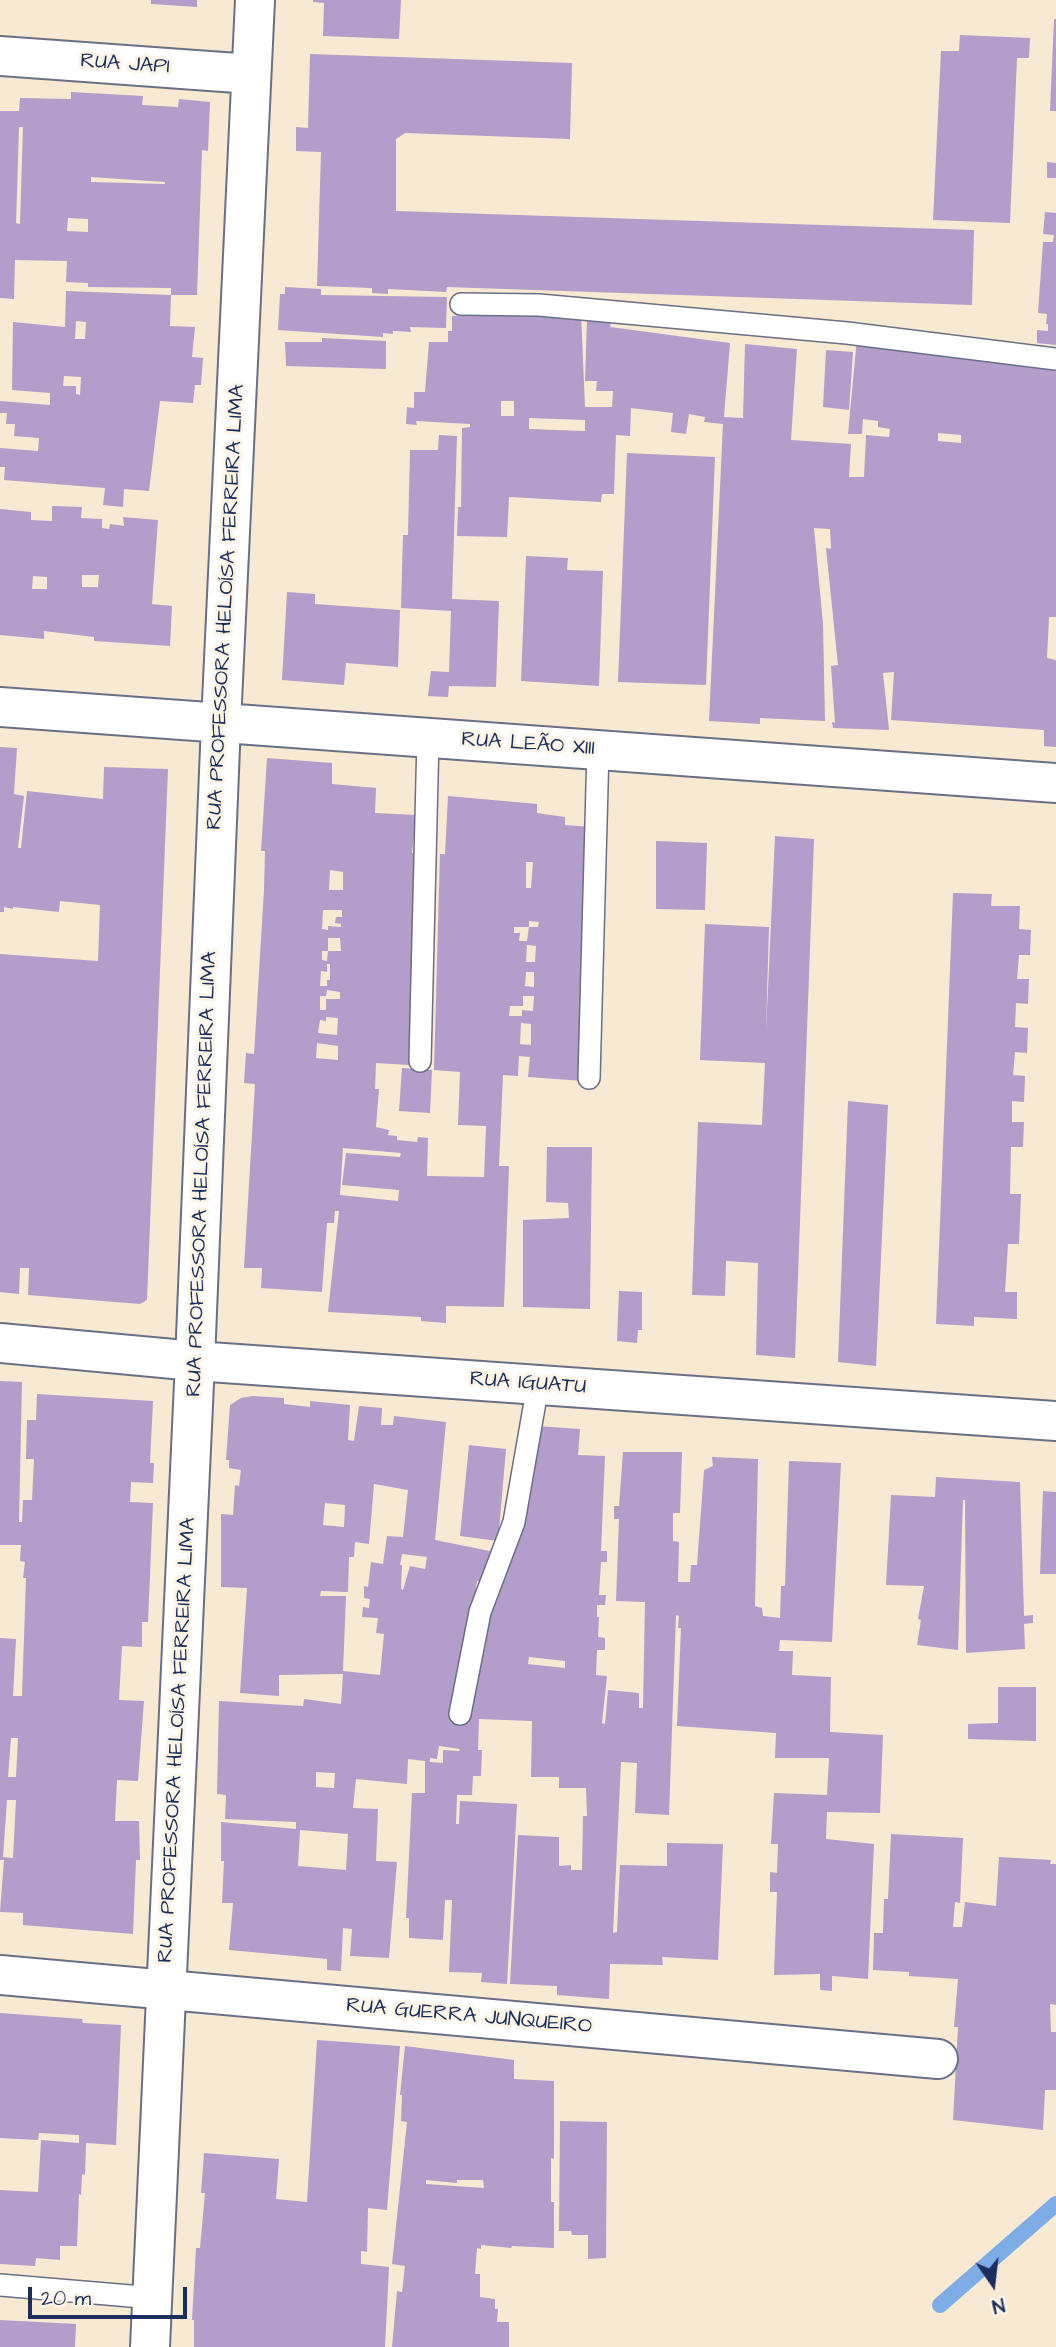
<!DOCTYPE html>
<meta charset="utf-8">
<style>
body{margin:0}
#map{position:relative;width:1056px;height:2347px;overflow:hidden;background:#f8e9d2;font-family:"Architects Daughter",sans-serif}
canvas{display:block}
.north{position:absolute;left:958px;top:2249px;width:70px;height:70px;-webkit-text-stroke:5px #fcf5e5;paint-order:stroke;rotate:166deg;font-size:19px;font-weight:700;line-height:28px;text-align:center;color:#1b2f5e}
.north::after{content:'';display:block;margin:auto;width:24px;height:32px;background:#1b2f5e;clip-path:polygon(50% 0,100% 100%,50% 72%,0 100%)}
.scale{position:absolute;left:28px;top:2287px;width:159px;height:32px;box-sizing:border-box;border:4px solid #1b2f5e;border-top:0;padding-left:9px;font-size:21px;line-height:24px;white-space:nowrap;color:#1b2f5e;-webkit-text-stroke:5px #fcf5e5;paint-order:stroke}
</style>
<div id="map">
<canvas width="1056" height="2347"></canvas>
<div class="north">N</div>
<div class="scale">20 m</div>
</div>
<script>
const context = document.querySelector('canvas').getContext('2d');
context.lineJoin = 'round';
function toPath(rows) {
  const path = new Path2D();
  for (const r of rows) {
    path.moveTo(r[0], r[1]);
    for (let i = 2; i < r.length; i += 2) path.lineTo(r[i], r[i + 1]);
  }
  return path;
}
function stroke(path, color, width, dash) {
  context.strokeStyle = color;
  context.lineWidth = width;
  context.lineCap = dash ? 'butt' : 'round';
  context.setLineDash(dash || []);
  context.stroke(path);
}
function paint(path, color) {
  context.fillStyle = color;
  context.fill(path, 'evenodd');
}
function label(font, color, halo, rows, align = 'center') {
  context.font = font + ' "Architects Daughter",sans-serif';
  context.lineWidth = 6;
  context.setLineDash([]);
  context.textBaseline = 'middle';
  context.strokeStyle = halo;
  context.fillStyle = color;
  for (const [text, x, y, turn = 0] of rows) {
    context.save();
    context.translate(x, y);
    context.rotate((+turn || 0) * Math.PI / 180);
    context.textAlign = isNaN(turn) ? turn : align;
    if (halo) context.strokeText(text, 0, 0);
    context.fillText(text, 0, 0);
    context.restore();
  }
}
const stream = toPath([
 [940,2305,1056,2204]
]);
const building = toPath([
 [151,0,197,0,197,7,151,4],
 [313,0,401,0,399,39,323,36,324,3,313,2],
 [1054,19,1056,19,1056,111,1050,111],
 [960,35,1030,38,1029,58,1017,58,1010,223,933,220,941,51,959,51],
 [310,54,572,63,570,139,405,133,396,139,396,211,974,230,972,305,447,287,446,292,388,289,388,294,372,293,372,288,317,286,321,152,296,151,296,127,308,128],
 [71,92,143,96,142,105,178,107,179,99,210,102,208,151,202,150,197,295,171,295,171,288,88,287,88,283,66,282,67,261,15,260,14,299,0,298,0,111,19,111,20,98,71,99],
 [19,127,23,127,20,224,16,223],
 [91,177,165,182,165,184,91,182],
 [68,218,88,219,88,232,67,231],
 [1047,162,1056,163,1056,178,1047,178],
 [1045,212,1056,213,1056,345,1037,343,1037,330,1048,331,1048,324,1046,324,1047,314,1038,313,1043,242,1053,242,1054,235,1043,234],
 [285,287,321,289,321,295,447,297,446,328,410,327,411,332,393,331,393,334,383,333,383,337,278,330,280,294,285,294],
 [66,291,171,295,170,326,195,327,192,357,203,358,201,385,195,385,193,403,160,401,149,491,124,489,123,507,103,505,105,488,4,480,5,467,0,467,0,448,38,451,39,438,14,436,15,424,6,424,7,413,0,413,0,401,50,405,50,393,12,390,13,322,65,327],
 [76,321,86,322,85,339,75,339],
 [64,376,81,377,80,395,76,394,76,386,63,386],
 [502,313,581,313,585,407,612,407,613,391,596,391,597,381,585,381,587,320,611,323,610,327,730,343,724,417,743,418,745,344,797,349,791,440,851,444,849,477,864,477,866,435,889,437,890,429,878,427,878,421,863,419,862,434,848,434,857,338,1056,363,1056,617,1049,617,1047,658,1056,660,1056,747,1044,746,1044,730,891,720,894,672,883,673,889,730,833,728,832,722,835,723,831,666,838,665,826,548,831,549,830,529,814,528,823,624,825,721,760,718,760,724,709,721,723,424,704,422,705,417,689,414,686,434,671,432,673,413,631,408,630,436,616,435,614,494,602,494,601,502,509,497,507,537,457,536,458,507,461,507,462,428,470,427,470,424,416,421,417,425,406,424,407,407,414,408,414,392,425,392,429,342,448,342,448,331,452,331,452,316,502,315],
 [501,401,514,401,514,416,501,416],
 [529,418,585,420,585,431,529,429],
 [938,433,961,435,961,443,938,441],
 [322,338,386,341,386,369,286,366,285,342,322,342],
 [826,350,853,352,849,410,823,407],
 [439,435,457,436,452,599,499,601,496,687,449,686,448,697,428,696,431,671,449,672,451,611,401,608,403,535,408,535,410,450,438,450],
 [627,453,715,457,706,685,618,682],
 [52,506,82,507,81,518,102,519,102,528,109,529,110,524,124,526,123,517,158,520,152,604,172,606,170,646,94,641,94,637,44,631,44,639,0,635,0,509,31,512,31,520,52,521],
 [82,575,99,575,98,587,82,587],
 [33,576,47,577,47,589,32,589],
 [526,556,568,558,567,570,603,571,599,686,521,681],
 [287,592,315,594,315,604,400,610,398,667,346,663,344,685,282,680],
 [0,747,17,748,14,794,24,796,18,848,21,848,27,791,103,799,104,767,168,769,147,1300,140,1304,28,1295,29,1268,20,1268,19,1294,0,1292,0,954,98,961,100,905,60,901,59,912,13,907,13,909,4,907,4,912,0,912],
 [267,758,332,763,332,784,376,788,375,813,416,815,412,853,417,852,409,1065,376,1063,375,1089,379,1089,376,1127,389,1130,388,1135,397,1136,397,1140,417,1142,418,1137,428,1138,427,1176,484,1177,486,1126,458,1125,460,1072,434,1070,440,854,445,854,448,796,537,804,537,813,565,817,565,825,591,827,583,1081,528,1077,530,1057,519,1056,518,1076,503,1075,499,1166,509,1166,504,1307,446,1306,446,1323,421,1321,421,1317,328,1312,339,1211,335,1211,334,1223,327,1223,322,1292,261,1288,262,1268,244,1268,255,1084,244,1083,246,1053,254,1054,264,890,265,851,261,851],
 [526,862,533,862,531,888,526,888],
 [330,870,343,872,343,890,329,890],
 [323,910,342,910,342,917,336,917,335,923,341,924,341,927,328,926,328,930,322,929],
 [529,921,539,922,538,927,529,927,527,941,519,941,520,933,514,933,514,927,529,927],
 [328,938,340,938,341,951,328,951,327,961,322,960,322,951,328,951],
 [527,945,536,946,535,962,526,962],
 [327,964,330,964,330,980,327,980,327,986,320,986,321,971,327,972],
 [526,972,534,972,534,987,525,986],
 [327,990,340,992,340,999,326,999,326,1010,320,1010,320,996,326,996],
 [523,996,534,996,533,1011,522,1010,522,1016,509,1016,510,1006,523,1006],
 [326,1017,338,1018,337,1035,318,1033,320,1020,326,1021],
 [521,1023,531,1024,531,1045,520,1044],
 [317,1043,338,1046,338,1060,316,1058],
 [343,1148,401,1153,400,1157,346,1153,342,1185,399,1190,398,1201,340,1195],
 [775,836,814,839,795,1358,756,1355,758,1263,726,1261,725,1296,692,1295,698,1122,762,1125,765,1063,700,1060,705,924,769,927,766,1032],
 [656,841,707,843,705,910,656,909],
 [953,893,992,894,991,906,1020,906,1019,929,1031,930,1030,955,1019,955,1017,979,1029,979,1028,1004,1016,1003,1015,1027,1028,1028,1027,1053,1015,1052,1013,1075,1025,1076,1024,1102,1012,1101,1012,1122,1024,1122,1023,1147,1011,1147,1010,1194,1021,1194,1019,1244,1008,1244,1005,1292,1017,1292,1017,1319,974,1317,974,1326,936,1324],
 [402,1068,432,1070,430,1113,399,1111],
 [848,1101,888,1105,876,1366,838,1362],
 [547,1147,592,1147,590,1309,523,1307,523,1220,569,1218,568,1203,546,1202],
 [619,1291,642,1292,642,1330,638,1330,637,1343,617,1341],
 [0,1381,22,1382,19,1522,22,1522,23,1500,32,1500,34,1459,26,1459,27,1420,36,1420,37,1394,153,1401,150,1463,154,1463,153,1483,131,1482,130,1502,153,1503,148,1622,142,1622,142,1647,122,1646,119,1700,144,1701,138,1781,117,1780,115,1821,139,1821,140,1860,136,1860,133,1934,23,1925,23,1913,0,1912,4,1860,0,1860,0,1638,16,1639,13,1696,22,1696,26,1578,23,1578,25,1562,20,1561,21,1545,0,1545],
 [11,1738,18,1738,16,1777,8,1777],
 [7,1800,16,1800,13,1858,3,1857],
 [253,1396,284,1398,284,1404,310,1407,310,1401,350,1405,348,1440,354,1441,359,1406,382,1408,381,1425,393,1425,394,1416,446,1422,435,1540,495,1552,487,1583,477,1581,470,1625,476,1653,537,1426,580,1429,578,1455,605,1456,601,1551,607,1551,607,1562,601,1562,599,1595,606,1595,605,1605,597,1605,597,1617,599,1617,598,1637,605,1638,605,1650,597,1650,596,1675,607,1676,602,1723,605,1724,608,1690,639,1693,639,1708,643,1708,645,1602,616,1601,619,1519,614,1519,614,1506,619,1506,623,1452,682,1452,680,1513,673,1513,673,1541,679,1542,678,1582,690,1582,691,1565,697,1565,704,1470,713,1466,712,1457,758,1459,755,1606,762,1608,763,1616,780,1618,781,1586,785,1586,789,1461,841,1463,832,1642,780,1640,779,1651,793,1651,792,1675,831,1677,830,1732,883,1735,880,1813,827,1812,826,1839,874,1844,868,1979,832,1976,832,1991,820,1990,820,1974,774,1975,777,1892,770,1892,770,1872,777,1873,778,1844,771,1844,774,1793,827,1795,829,1758,775,1758,776,1733,677,1726,681,1628,678,1628,679,1616,676,1615,669,1815,635,1813,637,1763,621,1762,613,1933,617,1932,620,1865,667,1866,667,1843,723,1844,718,1960,662,1957,663,1965,610,1964,609,1999,557,1995,557,1986,510,1984,518,1835,559,1837,559,1866,571,1865,571,1870,582,1870,583,1816,587,1816,586,1788,559,1788,559,1777,531,1777,532,1721,479,1719,478,1750,482,1750,481,1776,473,1776,472,1795,457,1795,456,1824,459,1824,460,1801,517,1804,507,1984,481,1982,482,1973,449,1972,452,1900,445,1900,443,1940,409,1938,409,1918,406,1918,412,1793,425,1793,425,1761,408,1759,407,1784,356,1779,353,1808,378,1809,376,1861,397,1862,389,1958,350,1956,352,1929,343,1928,341,1971,327,1970,327,1959,229,1950,233,1903,222,1903,224,1861,221,1861,221,1822,296,1829,296,1822,225,1819,226,1795,217,1794,219,1701,303,1706,304,1699,341,1704,343,1674,279,1675,279,1696,240,1693,247,1588,221,1587,221,1514,233,1515,235,1485,239,1486,241,1470,229,1468,229,1460,226,1460,230,1405,241,1398],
 [374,1484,408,1490,403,1537,387,1536,383,1564,371,1562,368,1587,364,1586,364,1598,370,1599,369,1608,363,1607,362,1617,378,1618,376,1633,384,1634,380,1675,343,1671,346,1596,320,1596,321,1591,348,1592,349,1557,354,1557,355,1542,369,1544],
 [325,1503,345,1505,344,1527,323,1525],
 [402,1554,427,1557,425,1569,410,1566,403,1590,401,1589,402,1565,400,1565],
 [529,1657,565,1661,565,1668,528,1664],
 [439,1746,460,1749,459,1751,443,1750,443,1763,430,1762,430,1758,437,1759],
 [316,1772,335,1773,334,1788,316,1787],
 [300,1830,348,1834,346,1870,298,1866],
 [469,1445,506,1449,498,1541,460,1536],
 [936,1477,1020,1482,1024,1616,1033,1615,1033,1623,1024,1624,1025,1649,966,1653,965,1500,963,1500,958,1650,917,1645,921,1620,918,1619,924,1586,886,1585,891,1495,935,1497],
 [1043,1491,1056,1492,1056,1574,1040,1574],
 [998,1687,1036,1687,1036,1741,968,1739,968,1724,998,1723],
 [891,1834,963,1838,960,1903,955,1902,953,1927,962,1927,965,1902,996,1906,999,1857,1051,1860,1050,1864,1056,1864,1056,2005,1050,2004,1051,2032,1056,2032,1056,2090,1045,2090,1043,2130,953,2120,958,2027,954,2027,958,1979,909,1976,909,1972,873,1970,874,1933,883,1933,884,1899,888,1899],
 [0,2013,82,2019,83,2023,121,2025,116,2145,86,2143,85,2175,82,2174,81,2195,79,2194,77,2246,60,2246,60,2260,36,2258,35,2266,0,2264,0,2190,38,2192,41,2140,79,2143,79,2135,39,2133,38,2140,0,2138],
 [317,2040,400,2046,387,2210,368,2208,367,2252,361,2251,361,2264,389,2267,385,2347,194,2347,194,2320,192,2320,196,2248,200,2248,205,2193,201,2193,204,2153,279,2159,276,2199,307,2202],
 [405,2046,514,2060,514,2079,554,2081,554,2159,551,2158,551,2202,554,2202,554,2248,512,2246,511,2248,481,2245,481,2249,477,2248,475,2274,480,2274,480,2297,495,2299,495,2309,498,2309,497,2322,509,2322,509,2347,392,2347,397,2291,402,2292,405,2266,392,2264,407,2122,401,2121,402,2095,400,2095],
 [426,2180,457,2183,457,2180,483,2180,484,2188,426,2184],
 [560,2121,607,2122,606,2258,588,2259,588,2235,572,2235,571,2231,559,2231],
 [0,2320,76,2324,75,2347,0,2347]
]);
const lane = toPath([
 [461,304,539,305,847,333,1056,359],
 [420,1061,428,738],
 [589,1078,598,750],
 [460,1714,480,1612,514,1522,538,1385],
 [0,2285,154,2298]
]);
const street = toPath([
 [0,56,251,74],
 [0,707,1056,783],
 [0,1343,195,1361,1056,1421],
 [0,1975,938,2059],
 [150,2347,195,1361,221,723,255,0]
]);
const streetNames = [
 ["RUA JAPI",125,65,4],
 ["RUA PROFESSORA HELOÍSA FERREIRA LIMA",227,607,-87],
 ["RUA LEÃO XIII",528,745,4],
 ["RUA PROFESSORA HELOÍSA FERREIRA LIMA",203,1174,-88],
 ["RUA IGUATU",528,1384,4],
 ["RUA PROFESSORA HELOÍSA FERREIRA LIMA",178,1740,-87],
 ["RUA GUERRA JUNQUEIRO",469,2017,5]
];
stroke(stream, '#7dace7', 16);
paint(building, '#b39dca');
stroke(lane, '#687087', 24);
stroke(street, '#687087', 42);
stroke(lane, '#fff', 21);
stroke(street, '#fff', 38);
label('21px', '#1b2f5e', '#fcf5e5', streetNames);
</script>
